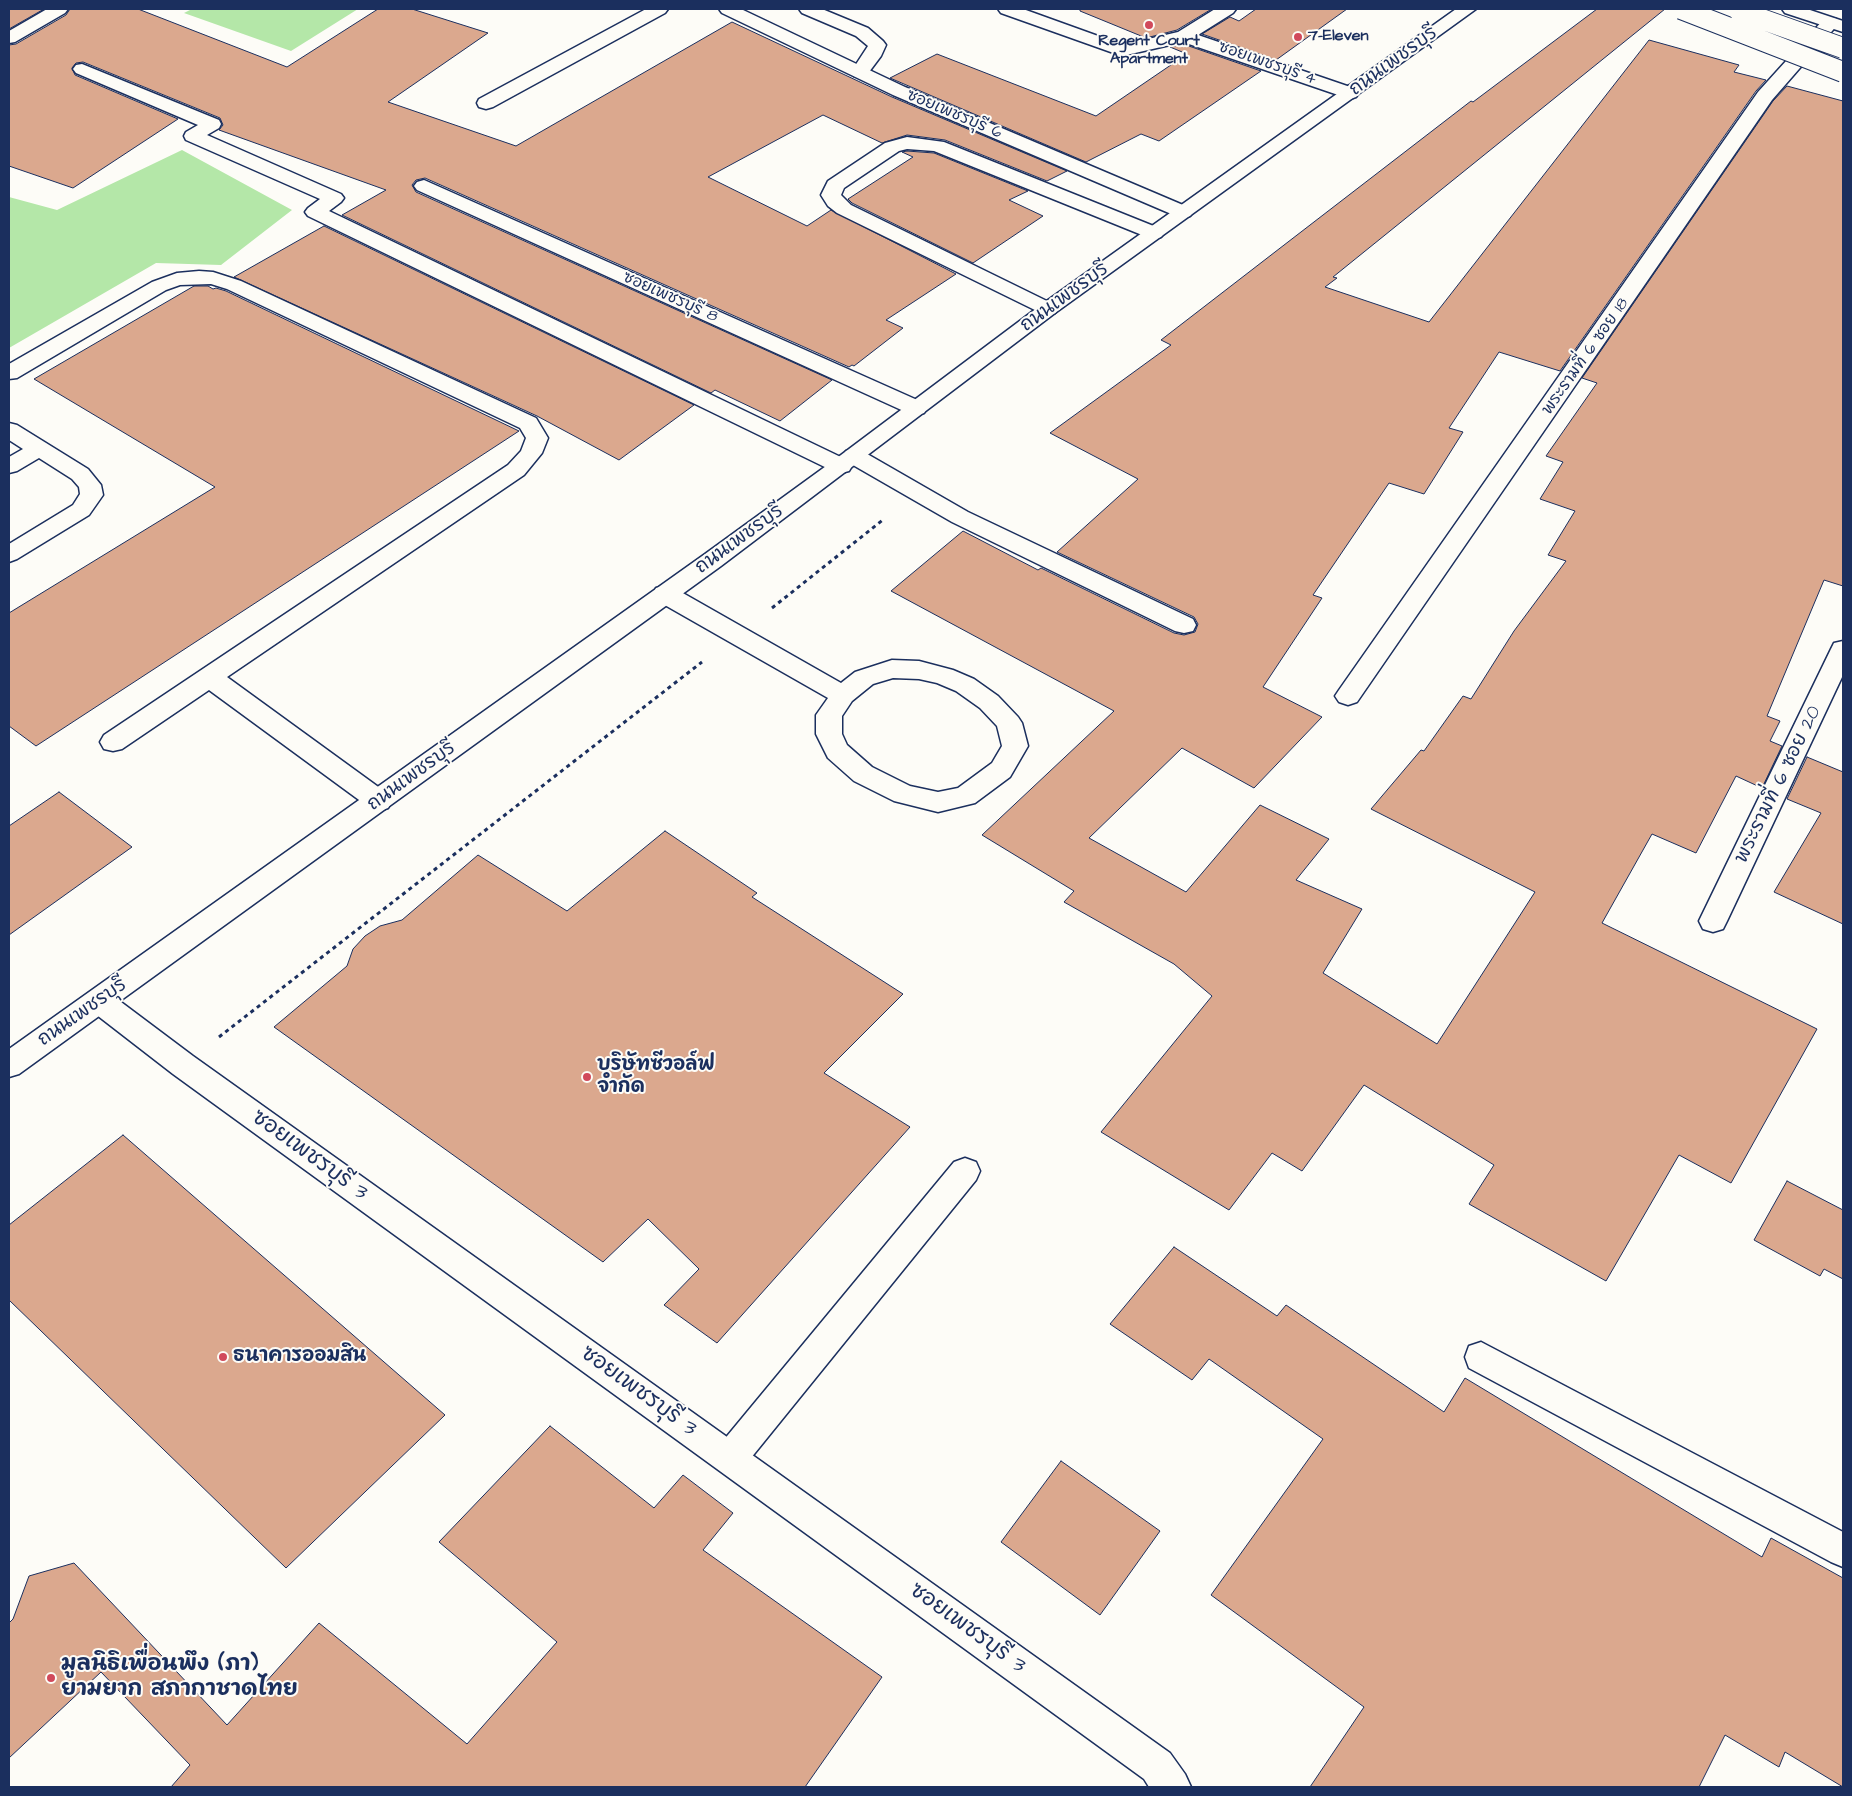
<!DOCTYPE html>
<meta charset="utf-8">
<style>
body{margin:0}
#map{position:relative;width:1852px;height:1796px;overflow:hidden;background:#fdfcf7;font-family:"Architects Daughter",sans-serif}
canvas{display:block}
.frame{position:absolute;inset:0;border:10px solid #1b2f5e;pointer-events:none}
</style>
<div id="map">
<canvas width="1852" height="1796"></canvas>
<div class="frame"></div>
</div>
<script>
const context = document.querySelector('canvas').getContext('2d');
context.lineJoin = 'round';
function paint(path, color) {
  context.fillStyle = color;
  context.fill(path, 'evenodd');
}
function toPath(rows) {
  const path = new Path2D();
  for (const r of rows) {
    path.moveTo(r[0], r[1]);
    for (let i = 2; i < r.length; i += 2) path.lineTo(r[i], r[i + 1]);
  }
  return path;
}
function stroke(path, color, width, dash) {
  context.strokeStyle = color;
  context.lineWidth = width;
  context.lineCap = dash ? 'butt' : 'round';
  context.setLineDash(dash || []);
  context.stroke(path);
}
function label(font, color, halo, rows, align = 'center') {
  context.font = font + ' "Architects Daughter","Playpen Sans Thai",sans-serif';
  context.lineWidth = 4;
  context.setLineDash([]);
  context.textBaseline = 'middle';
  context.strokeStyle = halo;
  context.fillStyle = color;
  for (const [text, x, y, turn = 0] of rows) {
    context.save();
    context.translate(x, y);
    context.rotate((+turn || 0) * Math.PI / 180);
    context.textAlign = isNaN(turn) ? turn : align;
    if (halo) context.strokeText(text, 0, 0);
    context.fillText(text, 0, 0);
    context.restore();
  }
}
const green = toPath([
 [192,9,358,9,291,51,184,13],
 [182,150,292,210,221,265,156,263,9,348,9,197,57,210]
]);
const building = toPath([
 [9,9,44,9,9,29,9,9],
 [70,9,138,9,287,67,378,9,412,9,488,33,388,102,516,146,732,22,892,97,1067,171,1047,181,945,140,907,135,882,143,823,115,708,177,807,226,831,210,956,274,886,320,903,328,854,366,852,365,849,367,425,178,416,180,412,185,416,192,832,380,780,421,715,390,711,393,342,215,386,190,219,130,223,125,220,118,83,62,76,63,72,68,75,75,178,119,73,188,9,166,9,45,16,44,66,15,70,9],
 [1080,9,1208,9,1210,10,1177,30,1146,38,1080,11,1080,9],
 [1256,9,1347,9,1276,60,1202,34,1230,17,1239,21,1256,9],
 [1597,9,1665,9,1333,277,1337,278,1325,287,1429,322,1649,40,1739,65,1734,72,1766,80,1756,91,1560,371,1499,352,1449,428,1463,432,1424,494,1389,483,1313,595,1322,598,1263,687,1322,717,1254,788,1182,748,1089,838,1186,892,1260,805,1329,839,1296,880,1362,909,1323,973,1437,1044,1535,892,1371,809,1421,750,1424,751,1463,696,1471,699,1514,631,1566,561,1548,555,1575,511,1540,499,1563,462,1546,456,1597,383,1582,378,1773,101,1787,86,1843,101,1843,586,1824,580,1767,716,1780,721,1770,741,1782,746,1762,788,1736,776,1696,853,1652,834,1602,923,1817,1029,1731,1183,1679,1155,1606,1281,1469,1204,1494,1165,1364,1085,1302,1171,1272,1153,1229,1210,1101,1132,1212,996,1174,964,1064,902,1074,891,982,835,1114,711,891,591,963,531,1038,570,1041,568,1174,633,1184,635,1195,632,1198,624,1194,617,1057,552,1138,479,1050,433,1171,345,1161,340,1275,252,1471,101,1473,102,1597,9],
 [1183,44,1261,71,1159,141,1141,134,1086,162,890,78,937,54,1096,116,1187,54,1170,47,1183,44],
 [907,151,934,153,1028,191,1009,200,1043,216,973,263,852,203,848,199,913,157,902,152,907,151],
 [324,226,694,405,619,460,537,416,234,277,324,226],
 [194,286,208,286,213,289,216,288,226,291,519,431,36,746,9,726,9,613,215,487,34,379,194,286],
 [1807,757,1843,772,1843,924,1774,892,1821,813,1787,799,1807,757],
 [59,792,132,847,9,935,9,826,59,792],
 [665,831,757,893,752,897,903,994,824,1073,910,1127,717,1343,664,1305,699,1269,648,1219,603,1262,274,1027,347,966,353,949,365,936,380,926,402,920,478,855,567,911,665,831],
 [123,1135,445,1415,286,1568,9,1300,9,1225,123,1135],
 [1787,1181,1843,1210,1843,1279,1824,1269,1820,1276,1754,1240,1787,1181],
 [1174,1247,1277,1316,1286,1305,1444,1412,1465,1378,1762,1557,1771,1538,1843,1578,1843,1787,1785,1752,1779,1767,1725,1735,1699,1787,1310,1787,1364,1707,1211,1595,1323,1439,1209,1359,1192,1380,1110,1324,1174,1247],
 [550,1426,654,1508,683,1475,733,1513,703,1550,882,1677,805,1787,171,1787,190,1765,101,1672,9,1758,9,1623,13,1619,29,1576,74,1563,227,1725,319,1623,467,1744,557,1642,439,1542,550,1426],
 [1061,1461,1160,1531,1100,1615,1001,1542,1061,1461]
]);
const path = toPath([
 [772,608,884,519],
 [219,1037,702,662]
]);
const service = toPath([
 [799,9,822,9,868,28,883,41,886,45,881,56,866,76,860,77,854,76,851,72,868,46,856,36,802,13,799,9],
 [998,9,1023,9,1123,45,1178,32,1215,9,1236,9,1233,13,1198,35,1356,89,1359,93,1356,97,1350,99,1344,97,1183,42,1122,56,1001,13,998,9],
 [907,137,944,142,1161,229,1164,233,1161,237,1154,239,1147,237,934,151,907,149,899,151,844,188,841,195,851,205,1055,305,1058,309,1055,313,1048,315,1041,313,837,213,828,206,821,195,828,181,885,143,907,137],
 [854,449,862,451,968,512,1193,619,1196,625,1193,631,1184,633,1175,631,952,522,846,461,843,456,846,451,854,449],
 [665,586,674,588,841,683,855,672,892,660,919,661,953,670,974,679,998,696,1018,717,1022,723,1028,746,1010,777,975,803,938,812,894,801,854,781,828,758,816,734,816,715,828,698,656,600,653,594,656,588,665,586],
 [893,678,919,679,937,683,956,691,980,708,997,726,1002,746,992,763,958,788,938,792,910,786,872,767,847,745,842,734,842,716,852,701,873,684,893,678],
 [965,1158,976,1162,980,1171,976,1180,742,1469,730,1474,718,1469,713,1458,718,1447,954,1162,965,1158]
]);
const minor = toPath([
 [47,9,68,9,65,13,15,42,9,43,9,31,47,9],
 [646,9,668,9,665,13,493,107,486,109,479,107,477,103,479,99,646,9],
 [719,9,741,9,905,87,1190,208,1193,212,1190,216,1183,218,1176,216,893,95,722,13,719,9],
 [1830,18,1836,19,1839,23,1772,100,1357,702,1348,705,1339,702,1335,696,1339,690,1758,92,1824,19,1830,18],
 [82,64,219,120,221,124,219,128,207,135,341,194,344,198,341,202,329,211,849,461,852,466,849,471,841,473,833,471,308,216,305,212,308,208,320,199,186,140,184,136,186,132,198,125,76,73,73,69,76,65,82,64],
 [424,180,924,403,927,408,924,413,916,415,908,413,417,190,414,186,417,182,424,180],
 [199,271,213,272,241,281,536,418,548,438,542,453,524,475,227,677,388,794,392,801,388,808,379,811,370,808,209,690,122,749,113,751,104,749,100,742,104,735,508,465,521,451,526,438,520,428,227,289,211,284,180,285,166,290,17,378,9,379,9,364,152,282,177,273,199,271],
 [9,423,17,425,88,469,101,485,103,495,89,515,17,559,9,562,9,544,73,505,80,494,79,487,72,479,39,458,17,471,9,473,9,457,23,449,9,440,9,423],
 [1843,641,1843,675,1727,921,1723,929,1713,932,1703,929,1699,921,1831,649,1834,643,1843,641],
 [99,990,109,993,193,1056,1170,1753,1185,1774,1191,1787,1149,1787,1144,1779,173,1074,89,1009,85,1001,89,993,99,990],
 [1481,1342,1843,1532,1843,1567,1831,1562,1469,1368,1465,1357,1469,1346,1481,1342]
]);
const secondary = toPath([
 [1782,9,1807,9,1843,21,1843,32,1785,13,1782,9]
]);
const primary = toPath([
 [1456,9,1476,9,1055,313,721,566,19,1074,9,1077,9,1049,705,554,833,461,1041,305,1456,9]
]);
const motorwayBridge = toPath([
 [1681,9,1843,72],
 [1739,11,1843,48]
]);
const markers = [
 [1149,25,5,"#d1495b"],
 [1298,37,5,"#d1495b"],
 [587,1077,5,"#d1495b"],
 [223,1357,5,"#d1495b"],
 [51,1678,5,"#d1495b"]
];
const farPoinames = [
 ["7-Eleven",1308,37],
 ["Regent Court",1149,42,"center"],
 ["Apartment",1149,60,"center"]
];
const farStreetnames = [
 ["ซอยเพชรบุรี 4",1267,64,19],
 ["ซอยเพชรบุรี 6",954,115,23],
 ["ซอยเพชรบุรี 8",670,298,24],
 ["พระรามที่ 6 ซอย 18",1586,357,-55]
];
const streetNames = [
 ["ถนนเพชรบุรี",1394,62,-36],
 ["ถนนเพชรบุรี",1065,298,-36],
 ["ถนนเพชรบุรี",740,540,-36],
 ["ถนนเพชรบุรี",412,777,-36],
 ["พระรามที่ 6 ซอย 20",1779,785,-64],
 ["ถนนเพชรบุรี",83,1013,-35]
];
const poiNames = [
 ["บริษัทซีวอล์ฟ",597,1066],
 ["จำกัด",597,1088],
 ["ธนาคารออมสิน",233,1357]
];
const nearStreetnames = [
 ["ซอยเพชรบุรี 3",309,1156,36],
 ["ซอยเพชรบุรี 3",638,1392,36],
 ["ซอยเพชรบุรี 3",967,1629,36]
];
const nearPoinames = [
 ["มูลนิธิเพื่อนพึง (ภา)",61,1665],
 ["ยามยาก สภากาชาดไทย",61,1690]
];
paint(green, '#b4e7a8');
paint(building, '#dba88e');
stroke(building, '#1b2f5e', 1);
stroke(service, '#1b2f5e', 3);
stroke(minor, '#1b2f5e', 3);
stroke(secondary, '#1b2f5e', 3);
stroke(primary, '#1b2f5e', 3);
stroke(path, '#1b2f5e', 3, [4, 4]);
paint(service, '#fdfcf7');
paint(minor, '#fdfcf7');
paint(secondary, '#fdfcf7');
paint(primary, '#fdfcf7');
stroke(motorwayBridge, '#1b2f5e', 22, []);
stroke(motorwayBridge, '#fdfcf7', 20);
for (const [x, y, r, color] of markers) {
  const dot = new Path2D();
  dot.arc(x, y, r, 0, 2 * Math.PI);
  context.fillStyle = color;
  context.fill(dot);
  stroke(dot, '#fdfcf7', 2);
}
label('bold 16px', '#1b2f5e', '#fdfcf7', farPoinames, 'left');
label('16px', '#1b2f5e', '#fdfcf7', farStreetnames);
label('19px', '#1b2f5e', '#fdfcf7', streetNames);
label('bold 19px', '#1b2f5e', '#fdfcf7', poiNames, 'left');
label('22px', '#1b2f5e', '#fdfcf7', nearStreetnames);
label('bold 22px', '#1b2f5e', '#fdfcf7', nearPoinames, 'left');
</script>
